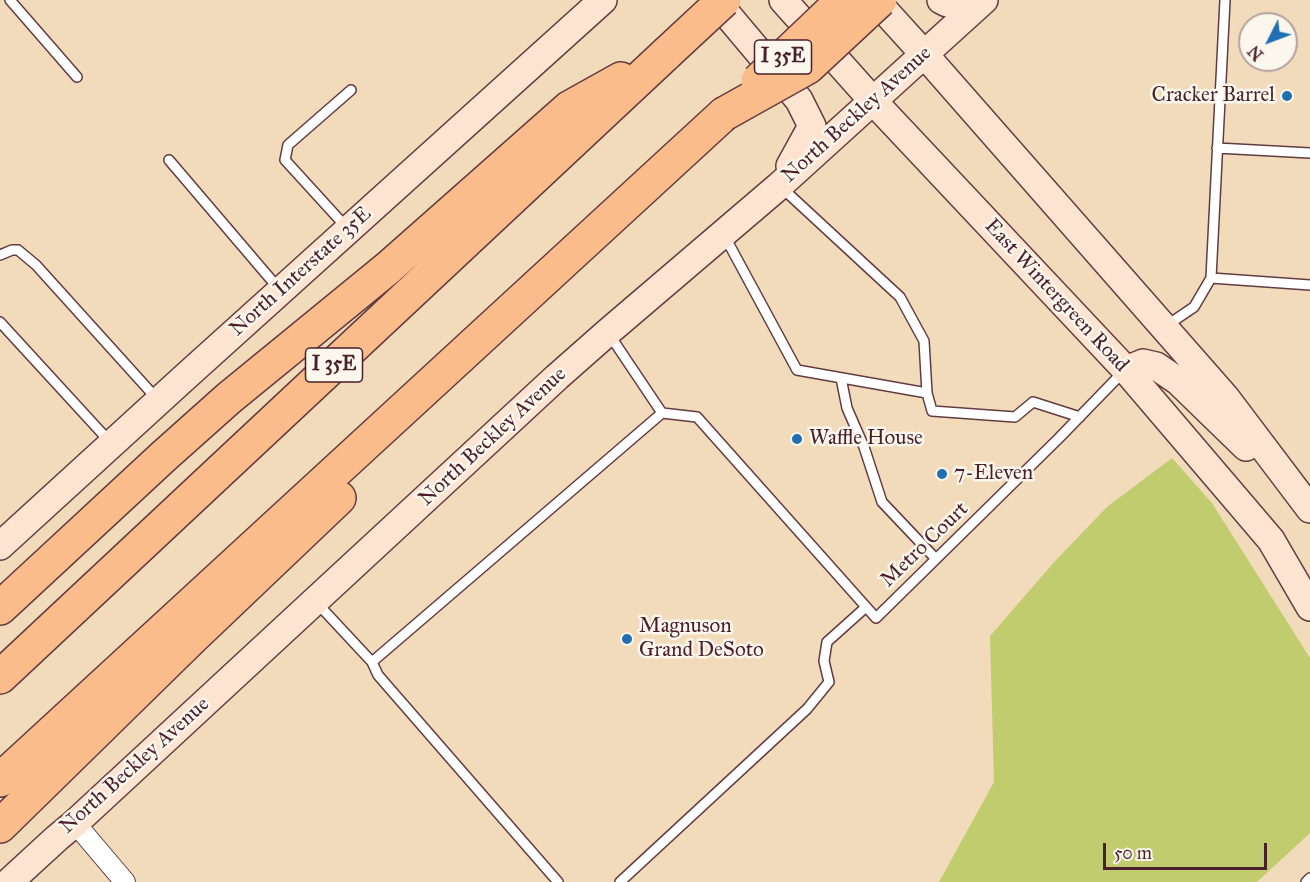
<!DOCTYPE html>
<style>
body{margin:0}
#map{position:relative;width:1310px;height:882px;overflow:hidden;background:#f2dbbb;font-family:"IM FELL Great Primer",serif}
canvas{display:block}
.north{position:absolute;left:1238px;top:12px;width:60px;height:60px;box-sizing:border-box;background:#fbf7ec;border:2px solid #b4a19f;border-radius:50%;rotate:228deg;font-size:16px;font-weight:700;line-height:24px;text-align:center;color:#4a1f2b}
.north::after{content:'';display:block;margin:auto;width:21px;height:27px;background:#1f6fb2;clip-path:polygon(50% 0,100% 100%,50% 72%,0 100%)}
.scale{position:absolute;left:1103px;top:843px;width:164px;height:27px;box-sizing:border-box;border:3px solid #4a1f2b;border-top:0;padding-left:8px;font-size:18px;line-height:21px;white-space:nowrap;color:#4a1f2b;-webkit-text-stroke:4px #fbf7ec;paint-order:stroke}
</style>
<div id="map">
<canvas width="1310" height="882"></canvas>
<div class="north">N</div>
<div class="scale">50 m</div>
</div>
<script>
const context = document.querySelector('canvas').getContext('2d');
context.lineJoin = 'round';
function paint(path, color) {
  context.fillStyle = color;
  context.fill(path, 'evenodd');
}
function toPath(rows) {
  const path = new Path2D();
  for (const r of rows) {
    path.moveTo(r[0], r[1]);
    for (let i = 2; i < r.length; i += 2) path.lineTo(r[i], r[i + 1]);
  }
  return path;
}
function stroke(path, color, width, dash) {
  context.strokeStyle = color;
  context.lineWidth = width;
  context.lineCap = dash ? 'butt' : 'round';
  context.setLineDash(dash || []);
  context.stroke(path);
}
function label(font, color, halo, rows, align = 'center') {
  context.font = font + ' "IM FELL Great Primer",serif';
  context.lineWidth = 5;
  context.setLineDash([]);
  context.textBaseline = 'middle';
  context.strokeStyle = halo;
  context.fillStyle = color;
  for (const [text, x, y, turn = 0] of rows) {
    context.save();
    context.translate(x, y);
    context.rotate((+turn || 0) * Math.PI / 180);
    context.textAlign = isNaN(turn) ? turn : align;
    if (halo) context.strokeText(text, 0, 0);
    context.fillText(text, 0, 0);
    context.restore();
  }
}
const green = toPath([
 [1172,458,1212,503,1310,658,1310,833,1257,882,939,882,994,782,990,636,1056,560,1107,507]
]);
const lane = toPath([
 [10,0,77,77],
 [1217,148,1310,153],
 [169,160,279,289],
 [781,187,900,297,924,341,927,393,932,411,1015,417,1033,402,1080,417],
 [347,228,285,160,288,145,351,90],
 [724,235,797,370,927,393],
 [0,255,12,250,18,250,36,265,157,399],
 [1211,278,1310,285],
 [0,322,110,442],
 [1166,326,1194,307,1211,278,1225,0],
 [841,378,847,408,864,447,882,502,936,559],
 [662,413,697,417,876,618,1059,438,1124,371],
 [317,603,372,662,662,413,609,334],
 [372,662,378,675,384,682,558,882],
 [620,882,807,709,829,682,824,661,827,642,866,607],
 [1306,882,1310,878]
]);
const street = toPath([
 [75,823,125,882]
]);
const secondary = toPath([
 [715,0,799,100,812,126,790,166],
 [783,0,873,101,1126,370,1271,540,1310,607],
 [875,0,924,54,1226,398,1310,509],
 [941,0,947,3,955,0],
 [1126,370,1143,363,1156,366,1178,381,1246,447],
 [0,546,184,378,603,0],
 [9,882,57,838,75,823,557,377,608,332,779,186,984,0]
]);
const highway = toPath([
 [0,608,164,456,229,398,388,268,569,108,621,79],
 [0,677,667,53],
 [0,780,724,114],
 [0,826,191,639,339,498]
]);
const highwayBridge = toPath([
 [667,53,724,0],
 [758,81,843,0],
 [724,114,808,67,880,0]
]);
const markers = [
 [1287,96,6,"#1f6fb2"],
 [797,439,6,"#1f6fb2"],
 [942,474,6,"#1f6fb2"],
 [627,639,6,"#1f6fb2"]
];
const shields = [
 [783,57,57],
 [334,365,57]
];
const shieldNames = [
 ["I 35E",783,57],
 ["I 35E",334,365]
];
const poiNames = [
 ["Cracker Barrel",1275,96,"right"],
 ["Waffle House",809,439],
 ["7-Eleven",954,474],
 ["Magnuson",639,627],
 ["Grand DeSoto",639,651]
];
const streetNames = [
 ["North Beckley Avenue",857,115,-42],
 ["North Interstate 35E",301,272,-42],
 ["East Wintergreen Road",1056,296,47],
 ["North Beckley Avenue",493,437,-43],
 ["Metro Court",925,545,-44],
 ["North Beckley Avenue",135,766,-42]
];
paint(green, '#c0cc6d');
stroke(lane, '#633b41', 12);
stroke(street, '#633b41', 22);
stroke(secondary, '#633b41', 30);
stroke(highway, '#633b41', 36);
stroke(lane, '#fff', 9);
stroke(street, '#fff', 20);
stroke(secondary, '#fde4d1', 27);
stroke(highway, '#fabc8b', 33);
stroke(highwayBridge, '#633b41', 36, []);
stroke(highwayBridge, '#fabc8b', 33);
for (const [x, y, r, color] of markers) {
  const dot = new Path2D();
  dot.arc(x, y, r, 0, 2 * Math.PI);
  context.fillStyle = color;
  context.fill(dot);
  stroke(dot, '#fbf7ec', 2);
}
for (const [x, y, w] of shields) {
  const box = new Path2D();
  box.roundRect(x - w / 2, y - 17, w, 34, 4.5);
  context.fillStyle = '#fbf7ec';
  context.fill(box);
  stroke(box, '#4a1f2b', 1.5);
}
label('bold 20px', '#4a1f2b', null, shieldNames);
label('21px', '#4a1f2b', '#fbf7ec', poiNames, 'left');
label('21px', '#4a1f2b', '#fbf7ec', streetNames);
</script>
